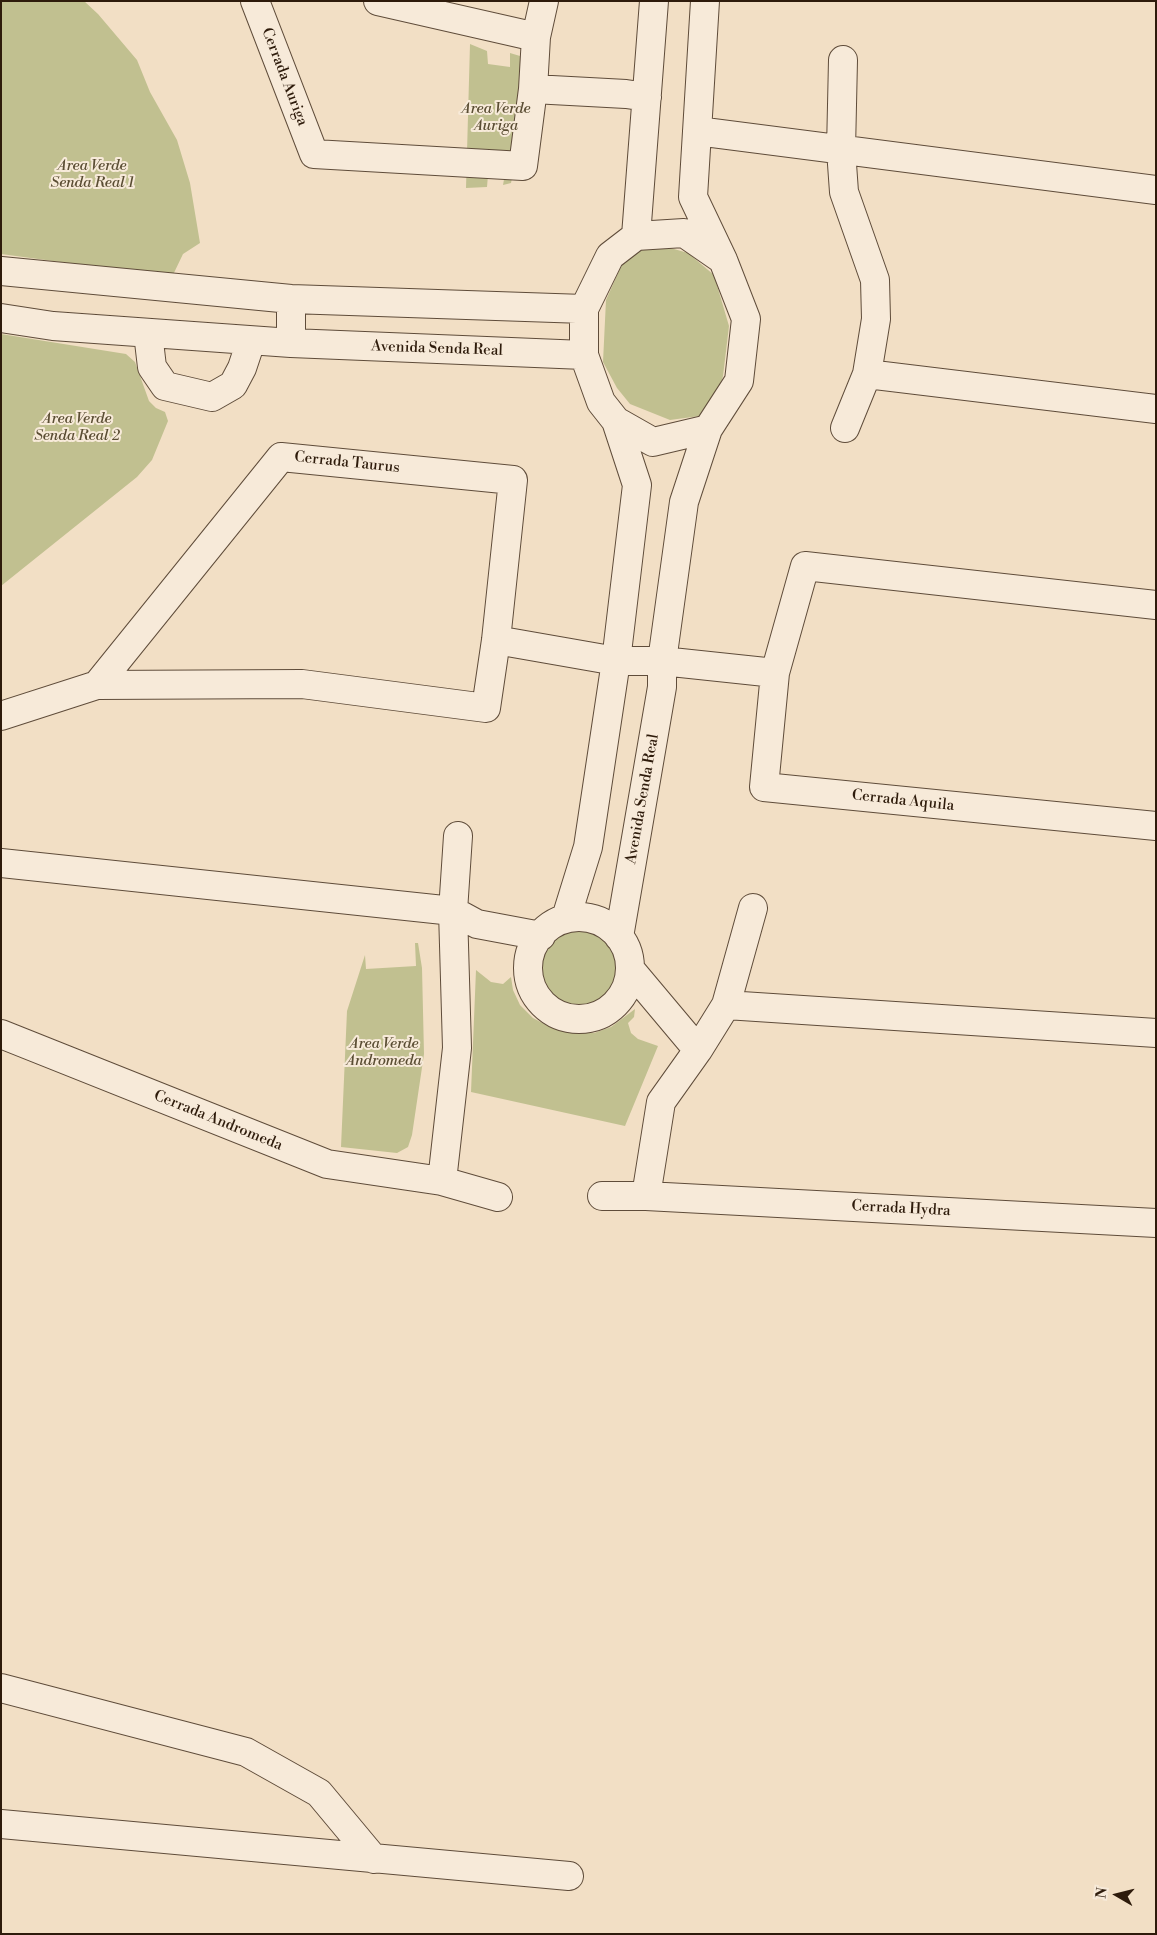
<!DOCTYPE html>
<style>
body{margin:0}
#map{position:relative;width:1157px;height:1935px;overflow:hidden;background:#f2dfc5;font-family:"Libre Bodoni",serif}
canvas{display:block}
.frame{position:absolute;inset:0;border:2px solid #2e1b0b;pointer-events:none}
.north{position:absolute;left:1092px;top:1870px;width:50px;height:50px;-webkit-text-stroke:4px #f7ead9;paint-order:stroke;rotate:278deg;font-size:14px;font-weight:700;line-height:20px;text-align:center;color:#2e1b0b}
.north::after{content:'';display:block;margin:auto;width:18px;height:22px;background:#2e1b0b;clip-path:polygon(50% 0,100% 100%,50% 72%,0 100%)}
</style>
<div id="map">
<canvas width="1157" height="1935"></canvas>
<div class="frame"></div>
<div class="north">N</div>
</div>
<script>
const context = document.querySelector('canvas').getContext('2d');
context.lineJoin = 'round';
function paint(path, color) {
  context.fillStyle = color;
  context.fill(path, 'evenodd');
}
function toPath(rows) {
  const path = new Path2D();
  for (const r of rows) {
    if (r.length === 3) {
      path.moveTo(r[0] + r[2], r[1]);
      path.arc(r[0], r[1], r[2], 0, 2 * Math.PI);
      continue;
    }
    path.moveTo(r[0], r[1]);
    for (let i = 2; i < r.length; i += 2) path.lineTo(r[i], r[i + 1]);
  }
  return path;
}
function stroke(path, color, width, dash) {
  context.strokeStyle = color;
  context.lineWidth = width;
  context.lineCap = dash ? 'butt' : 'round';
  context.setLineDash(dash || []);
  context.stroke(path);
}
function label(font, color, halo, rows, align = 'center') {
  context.font = font + ' "Libre Bodoni",serif';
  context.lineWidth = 4;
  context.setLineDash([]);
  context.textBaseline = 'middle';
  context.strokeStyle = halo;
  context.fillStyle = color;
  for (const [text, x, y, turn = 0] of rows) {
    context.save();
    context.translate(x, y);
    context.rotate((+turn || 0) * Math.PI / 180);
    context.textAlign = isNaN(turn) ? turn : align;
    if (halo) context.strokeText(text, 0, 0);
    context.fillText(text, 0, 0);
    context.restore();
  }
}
const green = toPath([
 [1,1,84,1,98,14,137,60,150,92,177,140,190,183,200,243,183,254,172,277,1,254],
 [470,44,487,51,488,64,510,67,510,53,520,56,524,118,511,183,503,185,505,174,488,175,487,187,466,188],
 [646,241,688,253,714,275,729,326,723,376,716,400,707,415,670,420,630,404,617,388,603,362,606,300,623,262],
 [1,334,126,354,135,362,149,401,156,408,165,412,168,421,152,460,137,477,1,586],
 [572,922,586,922,600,928,611,939,621,959,622,971,612,992,592,1008,581,1010,565,1008,553,1004,543,998,539,992,533,970,538,945,545,934],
 [415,943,418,943,422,968,424,1054,412,1135,408,1147,397,1153,341,1147,347,1011,365,955,366,969,416,966],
 [476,970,491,982,503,984,511,977,513,990,520,1005,533,1018,552,1028,594,1033,611,1027,635,1009,634,1017,628,1023,631,1033,638,1039,658,1046,625,1126,471,1092]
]);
const minor = toPath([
 [255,1,314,154,523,166,533,89,536,37,544,1],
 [378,1,536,37],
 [705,1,693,197,723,260,746,319,739,381,708,429,653,442,616,421,601,402,584,355,584,309,610,256,636,236,684,233,723,260],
 [843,60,841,150,844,192,875,280,876,319,867,374,845,428],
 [533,89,626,94,647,97],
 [697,131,1156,190],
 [636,236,654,1],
 [1,271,291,299,584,309],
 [1,318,53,326,291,343,584,355],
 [148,333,152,367,165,386,212,397,233,385,242,368,251,341],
 [291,343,291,299],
 [867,374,1156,409],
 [1156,605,805,566,775,673,764,787,1156,826],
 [496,640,616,661,662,661,775,673],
 [1,716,97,685,302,684,486,708,496,640,513,480,281,457,97,685],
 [1,863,453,911,477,924,541,936],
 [579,968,51],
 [566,918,588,847,616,661,637,485,616,421],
 [619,937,662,687,662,661,684,502,708,429],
 [630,969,698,1050],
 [726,1005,1156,1033],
 [1,1034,327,1164,442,1181,498,1197],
 [442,1181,457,1048,453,911,458,836],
 [602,1196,646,1196,1156,1223],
 [646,1196,661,1102,698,1050,726,1005,753,908],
 [1,1688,246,1752,319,1793,374,1859],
 [1,1824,569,1876]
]);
const streetNames = [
 ["Cerrada Auriga",284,77,69],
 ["Avenida Senda Real",437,349,2],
 ["Cerrada Taurus",347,463,6],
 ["Avenida Senda Real",643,799,-80],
 ["Cerrada Aquila",903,801,6],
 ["Cerrada Andromeda",218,1121,22],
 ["Cerrada Hydra",901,1209,3]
];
const parkNames = [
 ["Area Verde",496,109],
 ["Auriga",496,126],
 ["Area Verde",92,166],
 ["Senda Real 1",92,183],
 ["Area Verde",77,419],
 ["Senda Real 2",77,436],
 ["Area Verde",384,1044],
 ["Andromeda",384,1061]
];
paint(green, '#c1c090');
stroke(minor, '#5f4c3a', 30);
stroke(minor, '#f7ead9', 28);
label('15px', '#2e1b0b', '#f7ead9', streetNames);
label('italic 15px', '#5a4d33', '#f7ead9', parkNames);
</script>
